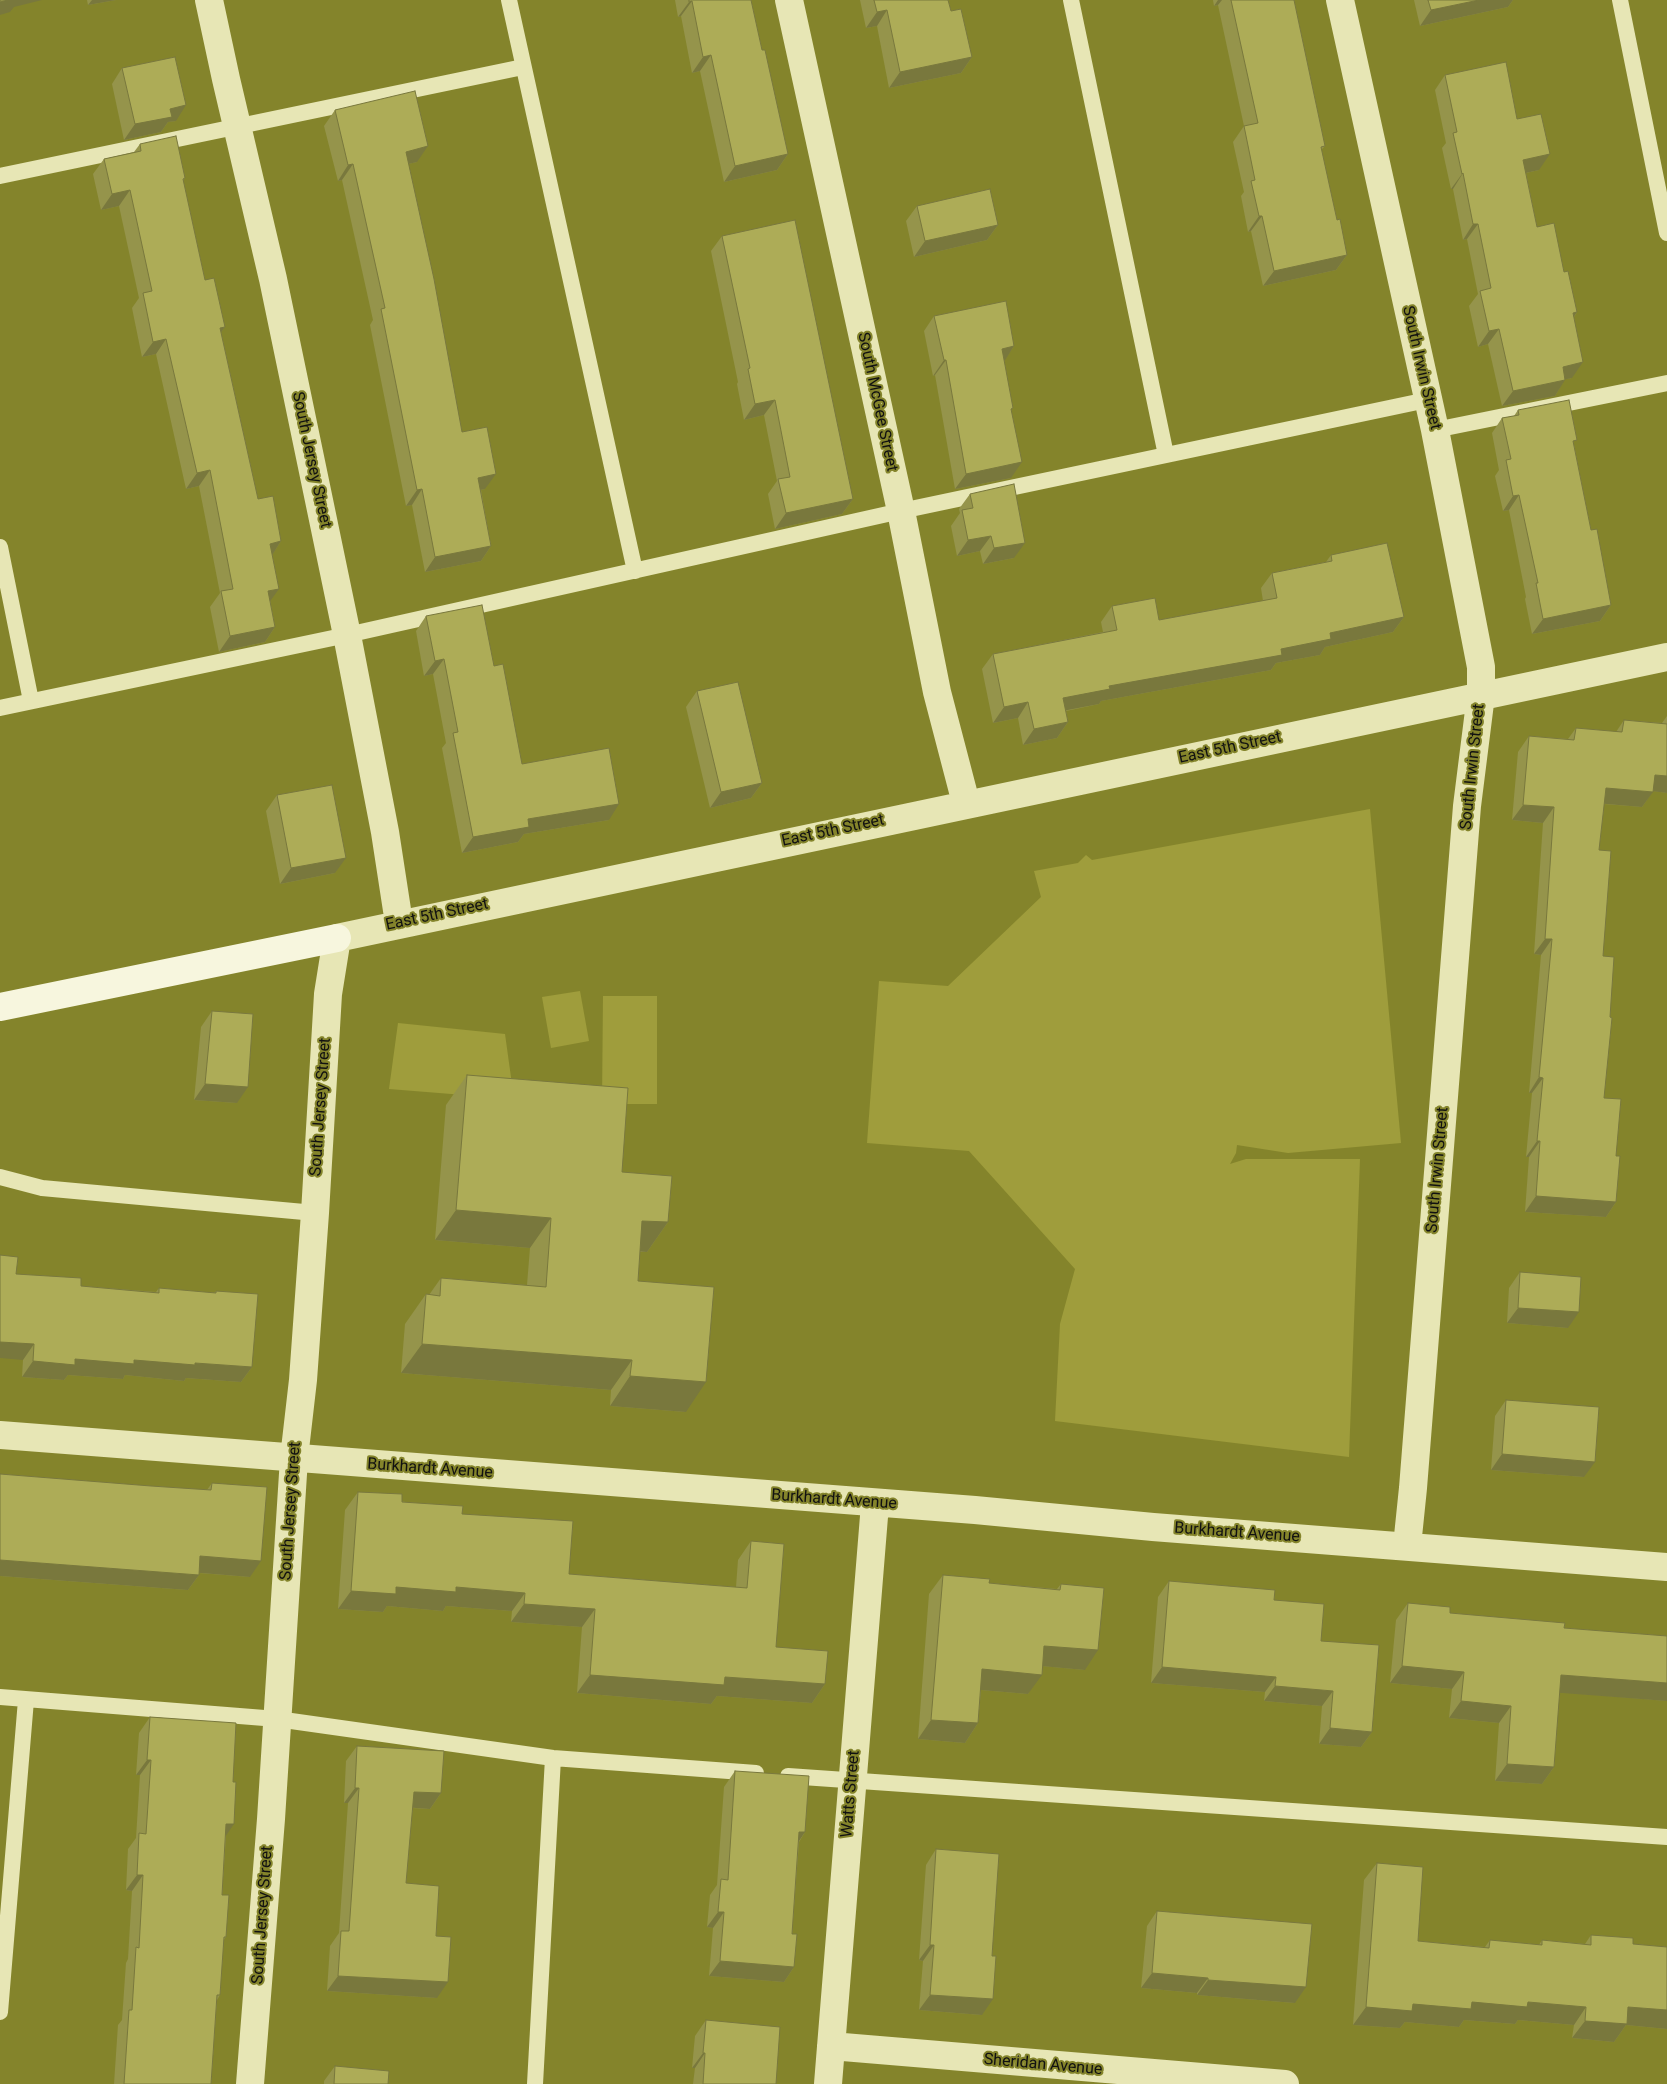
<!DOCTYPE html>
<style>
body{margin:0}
canvas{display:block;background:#84842b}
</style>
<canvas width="1667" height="2084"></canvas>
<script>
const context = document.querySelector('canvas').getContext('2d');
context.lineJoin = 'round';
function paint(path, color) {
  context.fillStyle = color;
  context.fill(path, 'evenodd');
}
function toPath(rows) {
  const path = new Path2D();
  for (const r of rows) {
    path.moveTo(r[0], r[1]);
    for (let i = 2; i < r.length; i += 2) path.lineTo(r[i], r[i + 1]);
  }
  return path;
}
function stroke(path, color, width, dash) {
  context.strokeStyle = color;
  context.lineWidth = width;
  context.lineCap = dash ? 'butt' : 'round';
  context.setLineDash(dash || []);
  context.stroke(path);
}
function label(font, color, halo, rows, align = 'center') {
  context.font = font + ' Roboto,sans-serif';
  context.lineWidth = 4;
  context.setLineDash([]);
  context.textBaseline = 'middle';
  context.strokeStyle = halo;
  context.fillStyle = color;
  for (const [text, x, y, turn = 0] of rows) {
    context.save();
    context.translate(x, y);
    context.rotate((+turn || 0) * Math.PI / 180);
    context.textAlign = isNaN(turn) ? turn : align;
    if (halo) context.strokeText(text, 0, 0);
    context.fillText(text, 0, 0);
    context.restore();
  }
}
const green = toPath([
 [1370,809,1401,1143,1288,1153,1237,1145,1236,1153,1230,1164,1246,1159,1360,1159,1349,1457,1055,1421,1060,1324,1075,1269,969,1151,867,1143,879,981,948,986,1041,897,1034,871,1078,863,1086,855,1092,860],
 [580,991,589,1041,551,1048,542,997],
 [603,996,657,996,657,1104,602,1104],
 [398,1023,505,1034,514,1099,389,1089]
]);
const lane = toPath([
 [509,0,635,571],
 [1071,0,1166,455],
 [1620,0,1667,233],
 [0,176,523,67],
 [1435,430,1667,383],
 [0,547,31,701],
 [0,708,347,635,901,511,1427,400],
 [0,1177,42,1188,315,1213],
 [0,1697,277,1719,553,1758,756,1773],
 [788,1776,1667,1837],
 [0,2012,26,1700],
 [535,2084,553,1758]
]);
const street = toPath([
 [209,0,226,79,273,279,347,635,385,832,399,923],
 [789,0,901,511,937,692,966,803],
 [1340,0,1435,430,1481,667,1481,695,1467,806,1413,1488,1407,1546],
 [0,1435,975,1510,1153,1527,1667,1567],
 [831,2046,1285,2084],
 [250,2084,271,1819,294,1458,303,1380,315,1213,328,994,337,938,1667,657],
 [828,2084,875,1504]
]);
const secondary = toPath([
 [0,1007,337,938]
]);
const wall = toPath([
 [87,0,116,0,88,5],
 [675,0,751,0,762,50,788,154,777,170,724,182,700,71,692,73,681,16,678,17],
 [860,0,948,0,951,11,972,57,961,73,889,88,877,26,866,28],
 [1213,0,1294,0,1325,146,1321,150,1337,220,1347,255,1336,270,1263,286,1251,231,1248,232,1241,196,1244,192,1233,142,1244,126,1218,5,1214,6],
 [1414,0,1513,0,1508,7,1420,26],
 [122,68,176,121,168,122,161,132,124,140,112,84],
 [1445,75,1517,119,1539,170,1526,173,1537,227,1564,272,1577,312,1574,317,1572,378,1565,379,1555,396,1502,406,1488,344,1478,347,1469,306,1478,294,1467,239,1463,240,1453,189,1451,189,1442,148,1446,143,1435,90],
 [335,110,417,162,408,164,462,432,485,489,481,490,491,546,481,561,425,572,412,505,406,506,370,325,373,320,342,180,338,181,324,126],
 [140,144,185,178,183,181,205,280,225,327,221,332,258,499,281,541,272,555,270,600,275,627,265,642,219,652,210,607,220,593,199,486,186,489,156,354,142,357,132,308,139,298,119,206,101,210,93,174,104,159,134,152],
 [917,206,998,225,987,240,914,257,906,221],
 [722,236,853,499,842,514,775,529,768,494,777,481,764,415,744,420,737,384,738,382,711,251],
 [934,316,1014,346,1004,361,1011,478,955,489,935,375,933,376,924,331],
 [1518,410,1574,445,1591,530,1611,605,1600,621,1532,634,1525,599,1526,597,1509,510,1503,511,1495,476,1499,470,1492,433,1502,418,1514,416],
 [970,494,1014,558,983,564,980,551,957,556,951,526,960,513,959,509],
 [1331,555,1404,617,1393,632,1325,647,1320,655,1276,663,1271,670,1101,701,1099,704,1066,711,1068,722,1057,738,1023,745,1018,718,993,723,982,669,993,654,1103,632,1101,622,1112,606,1159,620,1263,601,1261,588,1272,573,1326,562],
 [426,616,494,666,522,764,609,820,524,834,518,842,462,853,442,748,446,743,433,674,424,676,416,631],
 [697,691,762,783,751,798,710,808,686,707],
 [1667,716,1667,793,1653,791,1642,807,1604,804,1599,850,1603,956,1604,1098,1616,1156,1616,1202,1606,1217,1525,1212,1529,1157,1526,1157,1532,1093,1529,1093,1541,955,1534,954,1543,823,1512,820,1518,752,1529,736,1568,739,1576,728,1616,732,1624,720,1662,723],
 [277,795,335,873,280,884,266,811],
 [212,1011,237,1103,194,1100,201,1027],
 [467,1075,622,1172,668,1222,647,1252,640,1252,638,1281,686,1412,610,1406,611,1390,401,1373,405,1324,426,1294,429,1295,441,1278,527,1285,530,1248,435,1240,446,1105],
 [1520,1272,1568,1328,1507,1323,1509,1288],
 [16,1274,81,1286,156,1292,159,1288,214,1293,216,1291,252,1367,241,1382,186,1378,184,1381,125,1375,123,1379,68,1375,64,1380,22,1377,23,1360],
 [1506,1400,1584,1477,1491,1470,1495,1416],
 [0,1474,151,1486,207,1490,212,1483,250,1577,199,1573,199,1575,188,1590,0,1576],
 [358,1492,462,1514,569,1574,736,1587,738,1560,751,1541,776,1647,825,1684,812,1703,717,1696,711,1704,577,1693,582,1627,511,1622,512,1611,446,1606,443,1611,387,1606,383,1612,338,1609,345,1510],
 [943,1575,989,1583,1057,1589,1061,1584,1085,1670,1042,1666,1028,1694,981,1690,978,1723,965,1743,918,1739,929,1594],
 [1169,1581,1274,1600,1321,1641,1372,1732,1361,1747,1319,1744,1322,1706,1264,1701,1265,1692,1151,1683,1158,1597],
 [1408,1603,1450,1613,1564,1628,1667,1636,1667,1701,1559,1692,1554,1767,1542,1784,1495,1781,1499,1723,1449,1718,1452,1689,1390,1683,1396,1620],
 [150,1717,226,1836,222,1895,226,1937,223,1941,220,1995,217,2000,211,2084,114,2084,118,2025,122,2020,126,1963,128,1959,132,1891,126,1890,128,1849,136,1838,140,1775,136,1775,139,1733],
 [357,1746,441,1793,430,1809,412,1808,406,1883,436,1936,437,1998,327,1991,330,1946,339,1933,348,1803,344,1803,346,1761],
 [735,1771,805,1832,799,1842,792,1934,794,1967,784,1982,709,1976,713,1928,707,1927,710,1895,717,1885,724,1787],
 [936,1849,982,2015,919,2010,923,1961,919,1960,926,1865],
 [1377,1863,1418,1941,1485,1947,1490,1940,1539,1945,1542,1940,1585,1944,1591,1935,1633,1944,1667,1947,1667,2029,1626,2025,1614,2042,1572,2038,1574,2025,1518,2020,1515,2024,1464,2020,1459,2027,1405,2022,1400,2028,1353,2025,1364,1880],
 [1157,1911,1295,2003,1197,1995,1197,1993,1141,1988,1147,1926],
 [706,2020,776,2084,693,2084,695,2068,692,2068,695,2036],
 [335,2066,388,2084,324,2084,324,2081]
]);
const shadedWall = toPath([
 [8,0,42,0,14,7,10,12,0,15,0,2],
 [92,0,116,0,88,5],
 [1218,0,1222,0,1218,5,1214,6],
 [1479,0,1513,0,1508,7,1420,26,1431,10],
 [692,1,681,16,678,17,689,2],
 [887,10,877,26,866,28,877,12],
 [711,55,700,71,692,73,703,57],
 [972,57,961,73,889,88,900,72],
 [186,105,176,121,168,122,161,132,124,140,135,124,170,109],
 [428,146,417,162,395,167,406,152],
 [788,154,777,170,724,182,735,166],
 [1550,154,1539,170,1512,176,1523,160],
 [353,164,342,180,338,181,348,165],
 [1463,173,1453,189,1451,189,1462,174],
 [130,190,119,206,101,210,112,194],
 [1259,216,1262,216,1251,231,1248,232],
 [1473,224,1478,224,1467,239,1463,240],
 [998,225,987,240,914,257,925,241],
 [1347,255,1336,270,1263,286,1274,271],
 [1577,312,1567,327,1573,313],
 [225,327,214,342,220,328],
 [1499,329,1488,344,1478,347,1489,331],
 [166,339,156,354,142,357,153,342],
 [1014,346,1004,362,1002,349],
 [944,360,946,360,935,375,933,376],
 [1583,362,1572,378,1552,382,1563,367],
 [1565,380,1555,396,1502,406,1513,391],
 [775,400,764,415,744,420,755,404],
 [1022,462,1011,478,955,489,966,474],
 [210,470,199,486,186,489,197,473],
 [496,474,485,489,467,493,478,478],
 [422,489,412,505,406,506,417,490],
 [1519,495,1509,510,1503,511,1513,496],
 [853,499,842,514,775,529,786,513],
 [991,536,980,551,957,556,968,540],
 [281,541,271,557,270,544],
 [1025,543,1014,558,983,564,994,548],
 [491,546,481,561,425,572,435,557],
 [279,589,268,604,268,591],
 [1611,605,1600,621,1532,634,1543,619],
 [1404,617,1393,632,1325,647,1320,655,1276,663,1271,670,1101,701,1099,704,1052,713,1063,698,1109,686,1281,649,1330,633],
 [275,627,265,642,219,652,230,636],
 [444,659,433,674,424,676,435,661],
 [1028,702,1018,718,993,723,1004,707],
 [1068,722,1057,738,1023,745,1034,729],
 [1655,775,1667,776,1667,793,1644,790],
 [762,783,751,798,710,808,721,792],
 [1606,788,1653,792,1642,807,1595,803],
 [619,804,609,820,524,834,518,842,462,853,473,837,528,819],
 [1523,805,1554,807,1543,823,1512,820],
 [346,858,335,873,280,884,291,868],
 [1545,939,1552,939,1541,955,1534,954],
 [1539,1077,1543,1078,1532,1093,1529,1093],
 [205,1084,248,1087,237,1103,194,1100],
 [1537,1141,1540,1141,1529,1157,1526,1157],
 [1536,1196,1616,1202,1606,1217,1525,1212],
 [456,1210,551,1218,530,1248,435,1240],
 [642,1221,668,1222,647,1252,622,1250],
 [1518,1308,1579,1312,1568,1328,1507,1323],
 [0,1342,34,1344,23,1360,0,1358],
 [422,1344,632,1360,611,1390,401,1373],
 [75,1359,134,1360,195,1363,252,1367,241,1382,186,1378,184,1381,125,1375,123,1379,68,1375,64,1380,22,1377,33,1361],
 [630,1376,706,1382,686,1412,610,1406],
 [1502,1454,1595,1462,1584,1477,1491,1470],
 [200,1556,261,1561,250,1577,189,1572],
 [0,1560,199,1575,188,1590,0,1576],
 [396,1587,456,1587,525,1593,512,1611,446,1606,443,1611,387,1606,383,1612,338,1609,351,1591],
 [524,1604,595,1609,582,1627,511,1622],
 [1044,1646,1098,1650,1085,1670,1030,1665],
 [1402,1666,1464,1672,1452,1689,1390,1683],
 [1162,1667,1276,1677,1265,1692,1151,1683],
 [982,1669,1042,1675,1028,1694,969,1689],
 [590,1675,725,1677,825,1684,812,1703,717,1696,711,1704,577,1693],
 [1561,1675,1667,1683,1667,1701,1549,1692],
 [1275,1686,1333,1691,1322,1706,1264,1701],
 [1461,1701,1511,1706,1499,1723,1449,1718],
 [931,1720,978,1723,965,1743,918,1739],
 [1330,1728,1372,1732,1361,1747,1319,1744],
 [147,1760,151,1760,140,1775,136,1775],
 [1507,1764,1554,1767,1542,1784,1495,1781],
 [355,1788,359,1788,348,1803,344,1803],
 [414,1792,441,1793,430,1809,403,1807],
 [226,1824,234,1824,223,1840],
 [799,1832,805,1832,795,1847],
 [137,1875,143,1875,132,1891,126,1890],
 [718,1912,724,1912,713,1928,707,1927],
 [930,1945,934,1945,923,1961,919,1960],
 [720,1961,794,1967,784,1982,709,1976],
 [1152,1973,1208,1978,1197,1993,1141,1988],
 [338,1976,448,1982,437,1998,327,1991],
 [1208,1980,1306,1987,1295,2003,1197,1995],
 [930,1995,993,1999,982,2015,919,2010],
 [1472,2002,1528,2002,1586,2007,1574,2025,1518,2020,1515,2024,1464,2020,1459,2027,1405,2022,1400,2028,1353,2025,1366,2007,1413,2004],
 [1628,2007,1667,2010,1667,2029,1626,2025,1614,2042,1572,2038,1585,2021],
 [703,2053,705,2053,695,2068,692,2068]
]);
const building = toPath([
 [0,0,8,0,0,2,0,0],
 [689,0,751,0,762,50,765,50,788,154,735,166,711,55,703,57,692,1,689,2,689,0],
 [874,0,948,0,951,11,961,9,972,57,900,72,887,10,877,12,874,0],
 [1231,0,1294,0,1325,146,1321,147,1337,220,1340,219,1347,255,1274,271,1262,216,1259,216,1251,181,1255,180,1244,126,1258,123,1231,0],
 [1428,0,1479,0,1431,10,1428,0],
 [175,57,186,105,170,109,172,117,135,124,122,68,175,57],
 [1506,62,1517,119,1541,114,1550,154,1523,160,1537,227,1554,223,1564,272,1568,271,1577,312,1573,313,1583,362,1563,367,1565,380,1513,391,1499,329,1489,331,1480,291,1491,288,1478,224,1473,224,1463,173,1462,174,1453,133,1457,132,1445,75,1506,62],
 [415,91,428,146,406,152,434,279,462,432,487,427,496,474,478,478,491,546,435,557,422,489,417,490,381,309,385,308,353,164,348,165,335,110,415,91],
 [176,136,185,178,183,179,205,280,214,278,225,327,220,328,258,499,273,496,281,541,270,544,279,589,268,591,275,627,230,636,221,591,233,589,210,470,197,473,166,339,153,342,143,293,152,291,130,190,112,194,104,159,141,151,140,144,176,136],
 [990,189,998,225,925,241,917,206,990,189],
 [795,220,853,499,786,513,778,479,790,477,775,400,755,404,748,369,750,368,722,236,795,220],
 [1006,301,1014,346,1002,349,1013,408,1011,409,1022,462,966,474,946,360,944,360,934,316,1006,301],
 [1569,400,1577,440,1573,441,1591,530,1597,529,1611,605,1543,619,1536,583,1538,583,1519,495,1513,496,1506,460,1511,459,1502,418,1519,415,1518,410,1569,400],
 [1014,484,1025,543,994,548,991,536,968,540,962,510,973,508,970,494,1014,484],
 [1387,543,1404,617,1330,633,1331,639,1281,649,1282,655,1109,686,1110,689,1063,698,1068,722,1034,729,1028,702,1004,707,993,654,1117,630,1112,606,1155,598,1159,620,1277,598,1272,573,1332,561,1331,555,1387,543],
 [482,605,494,666,503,664,522,764,609,748,619,804,528,819,529,827,473,837,453,733,458,732,444,659,435,661,426,616,482,605],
 [738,682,762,783,721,792,697,691,738,682],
 [1624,720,1667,724,1667,776,1655,775,1653,792,1606,788,1599,850,1611,851,1603,956,1614,957,1610,1017,1612,1018,1604,1098,1621,1099,1616,1156,1620,1156,1616,1202,1536,1196,1540,1141,1537,1141,1543,1078,1539,1077,1552,939,1545,939,1554,807,1523,805,1529,736,1574,740,1576,728,1622,732,1624,720],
 [332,785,346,858,291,868,277,795,332,785],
 [212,1011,253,1014,248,1087,205,1084,212,1011],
 [467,1075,628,1088,622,1172,672,1176,668,1222,642,1221,638,1281,714,1287,706,1382,630,1376,632,1360,422,1344,426,1294,440,1296,441,1278,546,1287,551,1218,456,1210,467,1075],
 [0,1255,18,1257,16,1274,81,1278,81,1286,159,1293,159,1288,216,1293,216,1291,258,1294,252,1367,195,1363,195,1365,134,1360,134,1364,75,1359,75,1365,33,1361,34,1344,0,1342,0,1255],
 [1520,1272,1581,1277,1579,1312,1518,1308,1520,1272],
 [1506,1400,1599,1407,1595,1462,1502,1454,1506,1400],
 [0,1474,151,1486,211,1490,212,1483,267,1487,261,1561,200,1556,199,1575,0,1560,0,1474],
 [358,1492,402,1494,402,1502,463,1506,462,1514,573,1521,569,1574,747,1588,751,1541,784,1544,776,1647,828,1651,825,1684,725,1677,724,1685,590,1675,595,1609,524,1604,525,1593,456,1587,456,1592,396,1587,396,1594,351,1591,358,1492],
 [943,1575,990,1579,989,1583,1060,1590,1061,1584,1104,1588,1098,1650,1044,1646,1042,1675,982,1669,978,1723,931,1720,943,1575],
 [1169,1581,1275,1590,1274,1600,1324,1604,1321,1641,1379,1645,1372,1732,1330,1728,1333,1691,1275,1686,1276,1677,1162,1667,1169,1581],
 [1408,1603,1450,1607,1450,1613,1565,1623,1564,1628,1667,1636,1667,1683,1561,1675,1554,1767,1507,1764,1511,1706,1461,1701,1464,1672,1402,1666,1408,1603],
 [150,1717,236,1723,233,1782,236,1782,234,1824,226,1824,222,1895,229,1895,226,1937,224,1937,220,1995,217,1995,211,2084,124,2084,129,2010,132,2010,136,1947,139,1948,143,1875,137,1875,139,1833,146,1834,151,1760,147,1760,150,1717],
 [357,1746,444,1751,441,1793,414,1792,406,1883,439,1886,436,1936,451,1937,448,1982,338,1976,341,1931,349,1931,359,1788,355,1788,357,1746],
 [735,1771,809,1776,805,1832,799,1832,792,1934,797,1934,794,1967,720,1961,724,1912,718,1912,721,1879,728,1880,735,1771],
 [936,1849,999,1854,992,1956,996,1956,993,1999,930,1995,934,1945,930,1945,936,1849],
 [1377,1863,1423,1867,1418,1941,1489,1948,1490,1940,1542,1945,1542,1940,1591,1945,1591,1935,1633,1938,1633,1944,1667,1947,1667,2010,1628,2007,1627,2024,1585,2021,1586,2007,1528,2002,1527,2007,1472,2002,1471,2009,1413,2004,1412,2011,1366,2007,1377,1863],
 [1157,1911,1312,1924,1306,1987,1208,1980,1208,1978,1152,1973,1157,1911],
 [706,2020,780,2027,776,2084,703,2084,705,2053,703,2053,706,2020],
 [335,2066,389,2071,388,2084,334,2084,335,2066]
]);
const streetNames = [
 ["South Irwin Street",1421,368,77],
 ["South McGee Street",877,402,78],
 ["South Jersey Street",311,460,78],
 ["East 5th Street",1230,748,-12],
 ["South Irwin Street",1473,767,-84],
 ["East 5th Street",833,831,-12],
 ["East 5th Street",437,915,-12],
 ["South Jersey Street",321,1107,-86],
 ["South Irwin Street",1438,1170,-85],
 ["Burkhardt Avenue",430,1469,4],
 ["Burkhardt Avenue",834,1500,4],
 ["South Jersey Street",291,1511,-86],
 ["Burkhardt Avenue",1237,1533,4],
 ["Watts Street",851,1794,-85],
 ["South Jersey Street",263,1915,-86],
 ["Sheridan Avenue",1043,2065,5]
];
paint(green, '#9f9d3c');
stroke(lane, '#e7e6b5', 16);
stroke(street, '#e7e6b5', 28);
stroke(secondary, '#f7f6de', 28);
paint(wall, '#95944b');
paint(shadedWall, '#79783d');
paint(building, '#adac57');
stroke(building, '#79783d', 1);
label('16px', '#111', '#84842b', streetNames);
</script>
